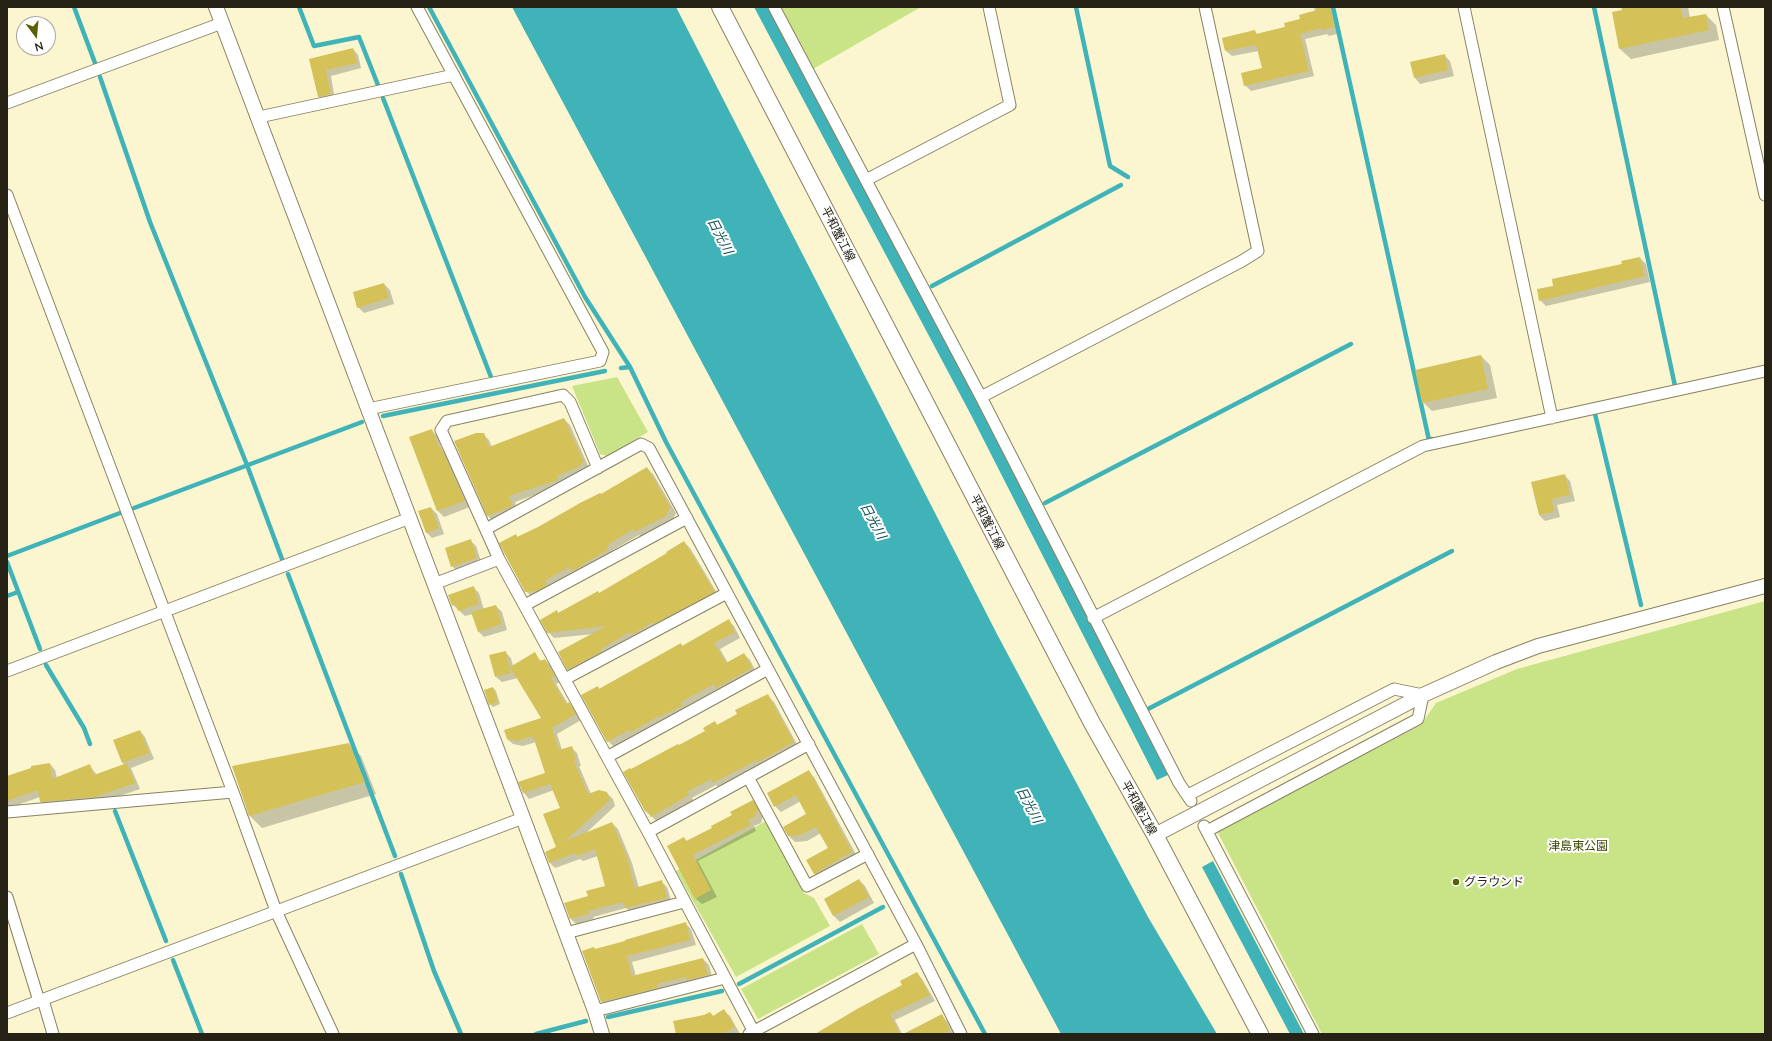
<!DOCTYPE html>
<meta charset="utf-8">
<style>
body{margin:0}
#map{position:relative;width:1772px;height:1041px;overflow:hidden;background:#fbf5d0;font-family:Lato,sans-serif}
canvas{display:block}
.frame{position:absolute;inset:0;border:8px solid #252215;pointer-events:none}
.north{position:absolute;left:16px;top:16px;width:40px;height:40px;box-sizing:border-box;background:#fff;border:1px solid #a8a7a1;border-radius:50%;rotate:164deg;font-size:11px;font-weight:700;line-height:16px;text-align:center;color:#252215}
.north::after{content:'';display:block;margin:auto;width:14px;height:18px;background:#566203;clip-path:polygon(50% 0,100% 100%,50% 72%,0 100%)}
</style>
<div id="map">
<canvas width="1772" height="1041"></canvas>
<div class="frame"></div>
<div class="north">N</div>
</div>
<script>
const context = document.querySelector('canvas').getContext('2d');
context.lineJoin = 'round';
function paint(path, color) {
  context.fillStyle = color;
  context.fill(path, 'evenodd');
}
function toPath(rows) {
  const path = new Path2D();
  for (const r of rows) {
    path.moveTo(r[0], r[1]);
    for (let i = 2; i < r.length; i += 2) path.lineTo(r[i], r[i + 1]);
  }
  return path;
}
function stroke(path, color, width, dash) {
  context.strokeStyle = color;
  context.lineWidth = width;
  context.lineCap = dash ? 'butt' : 'round';
  context.setLineDash(dash || []);
  context.stroke(path);
}
function label(font, color, halo, rows, align = 'center') {
  context.font = font + ' Lato,"Noto Sans JP",sans-serif';
  context.lineWidth = 4;
  context.setLineDash([]);
  context.textBaseline = 'middle';
  context.strokeStyle = halo;
  context.fillStyle = color;
  for (const [text, x, y, turn = 0] of rows) {
    context.save();
    context.translate(x, y);
    context.rotate((+turn || 0) * Math.PI / 180);
    context.textAlign = isNaN(turn) ? turn : align;
    if (halo) context.strokeText(text, 0, 0);
    context.fillText(text, 0, 0);
    context.restore();
  }
}
const green = toPath([
 [781,7,921,7,813,69],
 [617,377,648,432,607,456,600,454,572,386],
 [1765,601,1765,1034,1322,1034,1217,831,1421,725,1436,703,1517,669],
 [766,821,804,893,814,898,830,926,736,977,676,871],
 [862,924,879,954,758,1019,741,989]
]);
const water = toPath([
 [512,7,676,7,998,636,1148,917,1217,1034,1061,1034],
 [754,7,768,7,968,384,1168,775,1157,780,970,413],
 [1213,861,1304,1034,1290,1034,1202,867]
]);
const shadow = toPath([
 [1314,7,1334,7,1341,33,1329,36,1327,34,1305,39,1314,76,1251,91,1245,85,1263,69,1259,51,1232,56,1226,51,1255,32,1257,34,1286,27,1301,20,1315,12],
 [1622,7,1688,7,1690,18,1706,15,1716,25,1719,40,1631,59,1620,49],
 [353,49,358,55,361,68,331,76,335,100,324,102,319,97,311,59],
 [1444,55,1450,61,1454,76,1420,84,1415,78,1411,62],
 [1640,258,1646,264,1650,282,1546,306,1540,300,1555,286],
 [384,284,390,290,394,304,364,313,358,307],
 [1481,356,1490,365,1497,398,1432,411,1423,402],
 [564,419,570,425,589,468,563,485,515,502,518,512,494,522,488,516,455,442,483,434,489,440,492,447],
 [431,430,437,436,442,450,446,454,470,507,444,517,438,511,411,438],
 [647,468,653,474,676,513,672,521,641,538,639,535,613,550,613,556,532,597,526,591,516,535,518,538,601,495],
 [1564,475,1570,481,1575,501,1557,505,1560,517,1545,521,1539,515],
 [431,508,437,514,444,534,432,538,426,532],
 [470,540,476,546,482,564,458,572,452,566],
 [684,542,690,548,720,598,574,675,568,669,594,634,554,638,548,632,557,612,559,614,599,594,668,553],
 [473,587,479,593,484,610,496,606,502,612,507,630,484,637,478,631,473,614,465,616,453,605],
 [729,621,734,626,740,638,720,649,728,663,744,654,750,660,757,674,638,738,635,735,614,747,608,741,583,696,599,689,681,644,683,646],
 [505,652,511,658,513,666,534,654,542,662,545,660,551,666,560,682,556,684,568,704,569,703,575,709,581,720,557,734,562,750,571,747,577,753,581,766,579,766,591,794,607,793,613,799,615,806,585,834,612,823,618,829,632,863,639,888,661,881,667,887,672,904,632,913,626,908,593,917,594,919,576,924,571,919,589,897,606,887,598,856,583,861,580,859,555,868,550,863,557,848,561,808,554,790,529,799,524,793,520,782,546,773,536,742,523,746,513,744,507,739,542,719,518,678,502,682,496,677],
 [493,688,496,691,500,704,493,707,490,704],
 [768,696,774,702,799,748,720,789,716,785,692,798,694,802,658,822,645,811,631,771,706,731,715,722,717,725,738,714],
 [140,731,145,737,154,759,131,768,140,789,102,802,47,807,41,802,40,797,20,804,22,810,7,807,7,777,50,764,55,770,57,778,89,765,97,775,125,765,123,763],
 [349,744,361,756,376,794,262,828,250,816,233,767],
 [808,771,814,777,858,858,821,880,815,874,808,860,829,849,821,833,807,841,795,842,789,836,808,814,801,801,781,812,775,806],
 [752,802,758,807,763,816,761,823,754,826,756,831,698,861,717,897,702,904,696,899,684,838,687,842,714,828],
 [859,880,865,886,874,903,840,922,834,916,825,900],
 [685,923,691,929,696,945,632,962,636,976,703,959,709,965,713,981,607,1007,601,1001,596,950],
 [917,973,922,979,935,1001,895,1020,902,1034,816,1034,903,986],
 [724,1011,730,1016,740,1034,677,1034,710,1013,714,1017],
 [941,1015,947,1021,954,1034,903,1034]
]);
const stream = toPath([
 [74,7,95,63],
 [299,7,314,46,359,37,378,85],
 [429,7,585,297,630,367,666,442,985,1034],
 [1076,7,1110,166,1128,177],
 [1333,7,1429,440,1432,439],
 [1594,7,1675,386],
 [100,77,150,222,247,465,282,559],
 [383,98,491,377],
 [932,286,1121,185],
 [621,368,630,367],
 [1595,414,1641,605],
 [383,416,605,371],
 [1045,503,1351,344],
 [134,508,362,422],
 [7,556,120,513],
 [7,562,40,649],
 [288,574,395,856],
 [7,596,18,592],
 [46,665,84,728,90,744],
 [1148,709,1452,551],
 [115,811,166,941],
 [401,874,434,971,461,1034],
 [173,960,202,1034],
 [739,984,883,907],
 [608,1017,722,991],
 [536,1034,586,1021]
]);
const building = toPath([
 [1316,7,1330,7,1335,27,1322,30,1321,28,1300,34,1309,71,1244,86,1241,73,1262,68,1256,45,1225,51,1222,38,1255,30,1256,34,1285,27,1284,23,1300,19,1299,15,1317,10],
 [1621,7,1680,7,1683,18,1706,14,1709,30,1619,49,1612,12,1622,10],
 [353,48,357,63,326,70,331,94,318,97,309,59],
 [1445,54,1448,70,1414,78,1410,62],
 [1640,257,1645,276,1539,301,1537,289,1553,286,1552,279,1622,264,1621,261],
 [384,283,389,298,357,308,353,292],
 [1481,355,1488,389,1422,403,1415,370],
 [564,418,584,462,578,467,557,476,558,480,509,496,513,506,487,516,454,441,476,433,484,433,489,447],
 [432,429,439,447,441,447,465,501,437,511,409,437],
 [647,467,670,507,666,516,634,532,633,529,608,545,607,551,583,564,582,566,571,571,569,567,545,581,547,585,537,591,525,592,499,543,516,534,517,537,538,527,580,503,600,493,601,494],
 [1565,474,1570,495,1552,499,1554,512,1539,515,1531,482],
 [431,507,439,528,426,533,418,511],
 [471,539,477,558,451,567,445,548],
 [684,541,715,592,654,624,653,622,632,635,630,632,601,649,601,652,567,670,558,652,606,626,547,633,540,620,557,610,558,613,598,591,599,593,667,553,666,552],
 [474,586,479,604,458,611,456,604,452,606,448,595],
 [496,605,502,624,478,632,471,612],
 [729,619,735,632,714,643,726,663,744,653,752,668,716,688,714,684,681,702,683,705,674,710,652,720,631,732,629,730,607,742,581,695,598,686,599,689,681,643,682,646],
 [506,651,511,673,495,677,489,655],
 [535,652,540,661,545,659,555,676,551,678,566,704,569,702,576,714,552,728,559,750,572,746,576,760,574,761,588,794,599,790,607,792,610,800,565,841,612,822,627,857,635,888,662,880,667,898,625,908,623,902,588,911,589,914,570,919,564,903,588,896,586,891,605,886,595,849,576,856,575,853,549,863,545,852,556,847,543,814,560,808,550,784,523,793,518,782,545,773,533,736,517,741,507,739,504,730,541,718,510,667],
 [493,687,498,702,489,705,484,690],
 [768,694,794,742,758,762,757,760,713,783,711,779,687,792,689,795,651,817,647,810,645,811,623,772,630,768,631,769,678,744,679,745,705,731,703,728,715,721,717,725,737,714,735,710],
 [140,730,149,753,122,763,113,740],
 [349,743,365,782,249,816,232,766],
 [50,763,52,779,90,764,94,775,127,763,135,783,95,797,40,802,38,790,7,801,7,776,31,768,31,766],
 [809,770,852,852,814,874,806,860,828,848,816,827,800,835,788,836,783,827,806,814,796,795,774,807,767,793],
 [753,800,758,809,755,817,748,820,751,825,693,855,711,890,695,899,667,846,684,837,686,841,712,828,711,826,732,815,730,812],
 [859,879,869,897,833,916,824,899],
 [686,922,690,940,627,956,632,976,703,958,708,975,687,980,686,977,657,984,658,988,601,1002,582,951,594,947,595,949,625,941,625,940],
 [917,972,930,995,890,1014,900,1034,815,1034,857,1009,902,985,900,981],
 [724,1009,735,1027,723,1034,676,1034,673,1021,704,1015,710,1012,713,1016],
 [942,1014,950,1030,943,1034,904,1034]
]);
const minor = toPath([
 [774,7,981,397,1179,783,1191,801],
 [1464,7,1552,418],
 [1723,7,1765,195],
 [7,103,222,23],
 [259,117,454,75],
 [866,180,1010,105,989,7],
 [7,195,233,792,276,911,333,1034],
 [981,397,1242,261,1258,251,1205,7],
 [368,409,600,361,603,352,417,7],
 [598,468,570,402,563,395,447,421,441,430,499,559,648,832,755,1034],
 [486,529,641,444,649,448,916,944,961,1034],
 [434,584,499,559],
 [525,605,687,518],
 [1093,618,1423,446,1765,371],
 [7,671,410,518],
 [565,679,727,593],
 [607,757,768,669],
 [748,777,807,886,868,854],
 [1188,795,1394,689,1423,695,1418,719,1207,831],
 [7,812,233,792],
 [1204,826,1313,1034],
 [648,832,809,744],
 [7,897,39,1001],
 [566,933,684,902],
 [43,1000,53,1034],
 [595,1011,725,978],
 [7,1013,523,818],
 [749,1034,916,944]
]);
const tertiary = toPath([
 [216,7,523,818,595,1011,602,1034],
 [1155,835,1423,695,1496,662,1538,646,1765,586]
]);
const secondary = toPath([
 [720,7,1092,723,1155,835,1260,1034]
]);
const markers = [
 [1456,882,4,"#566203"]
];
const streetNames = [
 ["平和蟹江線",838,234,63],
 ["平和蟹江線",987,522,63],
 ["平和蟹江線",1139,808,61]
];
const parkNames = [
 ["津島東公園",1578,846]
];
const poiNames = [
 ["グラウンド",1464,882]
];
const waterNames = [
 ["日光川",720,236,62],
 ["日光川",873,521,61],
 ["日光川",1029,805,62]
];
paint(green, '#c8e487');
paint(water, '#3fb3b7');
paint(shadow, '#0003');
stroke(stream, '#3fb3b7', 4.5);
paint(building, '#d4c158');
stroke(minor, '#888261', 13);
stroke(tertiary, '#888261', 16);
stroke(secondary, '#888261', 18);
stroke(minor, '#fff', 11);
stroke(tertiary, '#fff', 14);
stroke(secondary, '#fff', 16);
for (const [x, y, r, color] of markers) {
  const dot = new Path2D();
  dot.arc(x, y, r, 0, 2 * Math.PI);
  context.fillStyle = color;
  context.fill(dot);
  stroke(dot, '#fff', 1.5);
}
label('12px', '#252215', '#fff', streetNames);
label('12px', '#394a00', '#fff', parkNames);
label('12px', '#252215', '#fff', poiNames, 'left');
label('italic 13px', '#105355', '#fff', waterNames);
</script>
